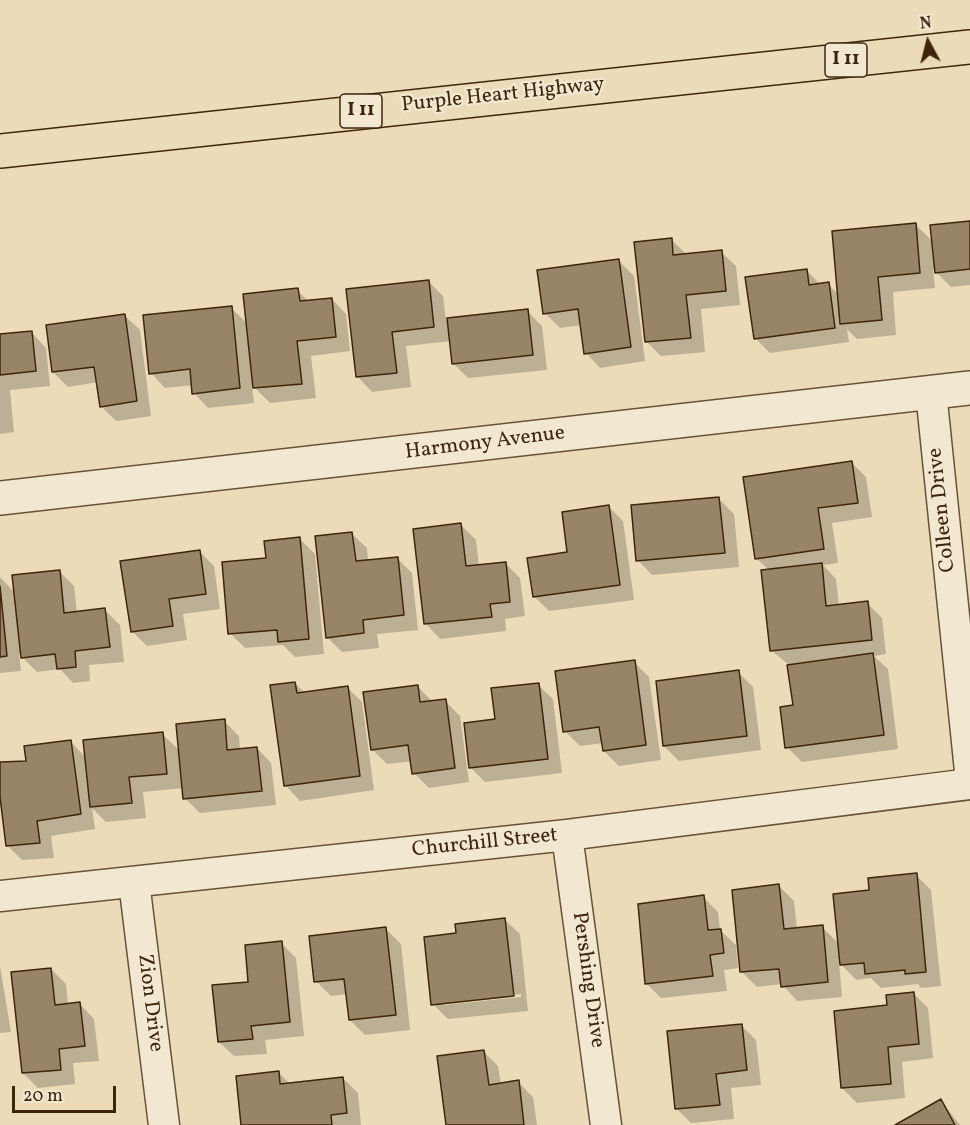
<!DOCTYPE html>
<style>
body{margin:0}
#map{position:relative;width:970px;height:1125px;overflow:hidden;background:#ebdbb9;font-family:Vollkorn,serif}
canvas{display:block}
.north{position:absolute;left:898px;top:12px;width:60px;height:60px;-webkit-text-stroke:4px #f2e8d2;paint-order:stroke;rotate:353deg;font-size:16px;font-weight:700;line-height:24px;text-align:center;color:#3f250c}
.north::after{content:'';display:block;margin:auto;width:21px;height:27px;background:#3f250c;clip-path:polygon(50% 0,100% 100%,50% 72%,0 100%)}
.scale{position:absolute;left:12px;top:1086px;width:104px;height:27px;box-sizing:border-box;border:3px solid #3f250c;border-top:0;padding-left:8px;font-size:18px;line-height:21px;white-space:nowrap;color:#3f250c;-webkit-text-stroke:4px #f2e8d2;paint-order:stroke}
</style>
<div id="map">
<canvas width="970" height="1125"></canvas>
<div class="north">N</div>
<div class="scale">20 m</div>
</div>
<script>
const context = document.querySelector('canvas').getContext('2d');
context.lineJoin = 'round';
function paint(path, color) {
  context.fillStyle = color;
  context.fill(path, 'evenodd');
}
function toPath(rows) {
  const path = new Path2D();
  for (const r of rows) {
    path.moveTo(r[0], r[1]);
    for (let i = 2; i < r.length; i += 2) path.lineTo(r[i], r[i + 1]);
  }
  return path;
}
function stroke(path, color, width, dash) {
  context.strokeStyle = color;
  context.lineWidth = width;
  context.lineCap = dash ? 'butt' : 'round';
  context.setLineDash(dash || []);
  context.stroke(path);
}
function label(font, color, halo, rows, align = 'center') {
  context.font = font + ' Vollkorn,serif';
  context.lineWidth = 4.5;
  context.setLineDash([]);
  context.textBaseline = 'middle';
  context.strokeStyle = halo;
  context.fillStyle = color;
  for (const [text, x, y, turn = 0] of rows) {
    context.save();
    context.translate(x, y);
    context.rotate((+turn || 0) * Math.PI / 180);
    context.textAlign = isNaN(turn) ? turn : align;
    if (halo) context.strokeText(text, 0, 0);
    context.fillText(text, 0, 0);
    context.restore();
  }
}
const shadow = toPath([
 [970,222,970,285,951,287,933,269,935,288,893,292,896,335,857,339,847,329,849,342,770,353,755,338,806,270,821,285,828,284,839,295,915,224,933,242],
 [671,239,686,254,721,252,736,266,740,305,701,309,705,352,661,356,646,341],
 [619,261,634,276,645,361,600,368,586,353,582,325,560,328,545,313],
 [428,281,443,296,446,320,527,311,542,326,547,370,468,378,453,363,451,341,406,346,411,387,372,392,358,377],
 [297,290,309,302,332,299,346,314,350,351,311,356,316,398,270,403,252,385,254,403,208,408,194,393,193,385,165,388,151,373,231,308,248,324],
 [125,316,140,330,151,416,116,421,101,406,98,382,68,387,53,372],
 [32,333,46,348,50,386,10,390,14,432,0,434,0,336],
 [851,462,866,477,872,517,832,523,838,563,823,565,836,579,839,606,867,603,882,618,886,654,874,656,888,669,898,749,802,762,787,747,795,707,789,665,771,650,769,570,756,558],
 [719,499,734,514,739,567,652,575,638,560],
 [608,506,623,521,634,600,549,611,534,596],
 [461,525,476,540,479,566,506,564,520,578,525,616,505,619,506,631,440,639,426,624],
 [352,534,367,548,368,561,397,558,412,573,418,630,377,634,379,648,342,652,327,637],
 [300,539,315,554,324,654,295,657,283,645,245,648,230,633,268,559],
 [199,551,214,566,220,609,183,614,187,640,147,646,132,631],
 [59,571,74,586,77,613,105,610,120,625,124,662,89,665,90,681,73,683,60,669,37,672,19,654,21,671,0,673,0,577,15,593],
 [634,662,649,677,661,760,619,766,604,751,603,743,580,746,565,731],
 [738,672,753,687,761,750,679,761,664,746],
 [295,683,305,693,347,687,362,702,374,790,300,801,286,786],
 [538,685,553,699,562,773,485,782,470,767,497,721],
 [417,686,432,701,445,701,460,716,469,782,429,788,414,773,412,761,387,764,372,749],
 [224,721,239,736,240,750,257,748,271,763,276,805,200,813,185,798,184,788,143,792,146,818,106,822,92,808,95,829,51,836,54,858,22,860,7,845,0,764,28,762,71,742,86,758,162,734,180,751],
 [916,875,931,890,941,986,921,988,918,984,881,988,871,978,856,980,839,962,842,997,797,1001,782,984,757,987,742,972,779,886,794,901,797,929,822,927,839,944,871,892],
 [703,897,718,912,720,930,736,945,738,968,724,970,727,991,661,998,646,983],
 [505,920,520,934,528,1011,448,1019,433,1004],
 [521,994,521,997,444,1005,444,1002],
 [386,929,401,944,410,1030,365,1035,350,1020,347,994,331,996,316,981],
 [281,943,296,958,304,1036,265,1040,267,1054,234,1056,219,1042,250,983],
 [0,966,11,1032,0,1033],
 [51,969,66,984,68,1005,80,1004,94,1019,99,1061,73,1063,75,1084,38,1088,23,1073],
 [913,993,928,1008,933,1058,902,1062,905,1098,857,1103,842,1088,889,1007],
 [741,1025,756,1040,761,1085,731,1088,734,1119,691,1123,676,1108],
 [483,1051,498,1066,501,1084,518,1082,533,1097,537,1125,447,1125],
 [279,1073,290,1084,343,1078,358,1093,361,1125,243,1125],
 [941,1101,960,1125,898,1125]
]);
const building = toPath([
 [970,221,970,269,935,273,930,225,970,221],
 [916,223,920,273,878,277,882,320,840,324,832,231,916,223],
 [672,238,673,255,722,250,726,291,686,295,691,338,645,342,634,242,672,238],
 [619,259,631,347,584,354,578,309,543,314,537,270,619,259],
 [807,269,809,285,829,282,835,328,754,339,745,277,807,269],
 [429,280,434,327,392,332,397,373,356,377,346,289,429,280],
 [298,288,300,301,332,298,336,337,297,341,302,384,253,388,243,294,298,288],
 [232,306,240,388,192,394,190,369,149,374,143,315,232,306],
 [528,309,533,355,452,364,447,318,528,309],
 [125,314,137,401,100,407,94,367,52,372,46,325,125,314],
 [32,331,36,371,0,375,0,334,32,331],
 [852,461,858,503,818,508,824,549,755,559,743,477,852,461],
 [719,497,725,553,636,561,631,505,719,497],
 [609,505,620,585,533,597,527,558,567,552,562,512,609,505],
 [461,523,466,566,506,562,510,602,490,604,492,617,424,624,413,529,461,523],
 [352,532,356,561,398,557,404,615,363,620,364,633,326,638,315,536,352,532],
 [300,537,309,639,278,642,277,630,228,634,222,562,266,558,264,541,300,537],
 [200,550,206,594,169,599,173,626,131,632,120,561,200,550],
 [822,563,826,606,868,601,872,640,770,651,761,570,822,563],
 [60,570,64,613,105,608,110,647,75,651,76,667,57,669,55,654,21,658,12,575,60,570],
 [0,586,7,656,0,657,0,586],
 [873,653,884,735,785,748,780,707,793,705,787,665,873,653],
 [635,660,646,745,603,751,599,727,563,732,555,671,635,660],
 [739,670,747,736,663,746,656,681,739,670],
 [295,682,297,693,348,686,360,776,284,786,270,685,295,682],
 [539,683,548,759,469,768,464,723,495,719,491,688,539,683],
 [418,685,420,702,446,699,455,768,412,774,408,745,371,750,363,692,418,685],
 [225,719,227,750,257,747,262,791,183,799,176,724,225,719],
 [163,732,167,774,129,777,132,803,90,807,83,740,163,732],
 [71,740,81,814,37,821,40,843,6,846,0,797,0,762,26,761,24,746,71,740],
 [917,873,926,972,905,974,905,970,865,974,864,963,840,965,833,894,869,890,868,878,917,873],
 [779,884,784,929,823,925,828,982,781,987,779,969,740,972,732,890,779,884],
 [704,895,708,930,721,929,724,953,710,955,713,976,645,984,638,904,704,895],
 [505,918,514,996,431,1005,424,937,456,933,455,924,505,918],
 [386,927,396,1015,349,1020,344,979,314,982,309,936,386,927],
 [282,941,290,1022,251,1026,253,1039,218,1042,212,985,248,982,245,945,282,941],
 [51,968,55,1005,80,1002,85,1046,59,1049,61,1070,22,1073,11,972,51,968],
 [914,992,919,1044,888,1047,891,1084,841,1088,834,1011,887,1005,886,995,914,992],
 [742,1024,747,1070,716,1074,720,1105,675,1109,667,1031,742,1024],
 [484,1050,489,1085,519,1080,524,1125,446,1125,437,1056,484,1050],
 [279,1071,280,1084,343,1077,347,1113,331,1115,332,1125,241,1125,236,1076,279,1071],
 [941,1099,955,1125,895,1125,941,1099]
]);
const minor = toPath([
 [931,392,970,771],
 [567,835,606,1125],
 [134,882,164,1125],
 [0,896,567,835,970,784]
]);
const tertiary = toPath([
 [0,498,970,388]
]);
const motorway = toPath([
 [0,151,970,47]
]);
const shields = [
 [846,60,42],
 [361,111,42]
];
const shieldNames = [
 ["I 11",846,60],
 ["I 11",361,111]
];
const streetNames = [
 ["Purple Heart Highway",503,96,-6],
 ["Harmony Avenue",485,444,-7],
 ["Colleen Drive",943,510,-96],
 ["Churchill Street",485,844,-6],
 ["Pershing Drive",587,980,82],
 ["Zion Drive",149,1003,83]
];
paint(shadow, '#0003');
paint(building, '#988466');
stroke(building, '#3f250c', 1.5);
stroke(minor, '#6a5237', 33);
stroke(tertiary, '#6a5237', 36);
stroke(motorway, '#3f250c', 36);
stroke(minor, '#f2e8d2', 30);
stroke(tertiary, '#f2e8d2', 33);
stroke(motorway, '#ebdbb9', 33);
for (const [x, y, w] of shields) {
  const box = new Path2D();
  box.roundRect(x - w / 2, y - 17, w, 34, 4.5);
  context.fillStyle = '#f2e8d2';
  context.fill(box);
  stroke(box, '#3f250c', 1.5);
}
label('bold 20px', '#3f250c', null, shieldNames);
label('21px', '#3f250c', '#f2e8d2', streetNames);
</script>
